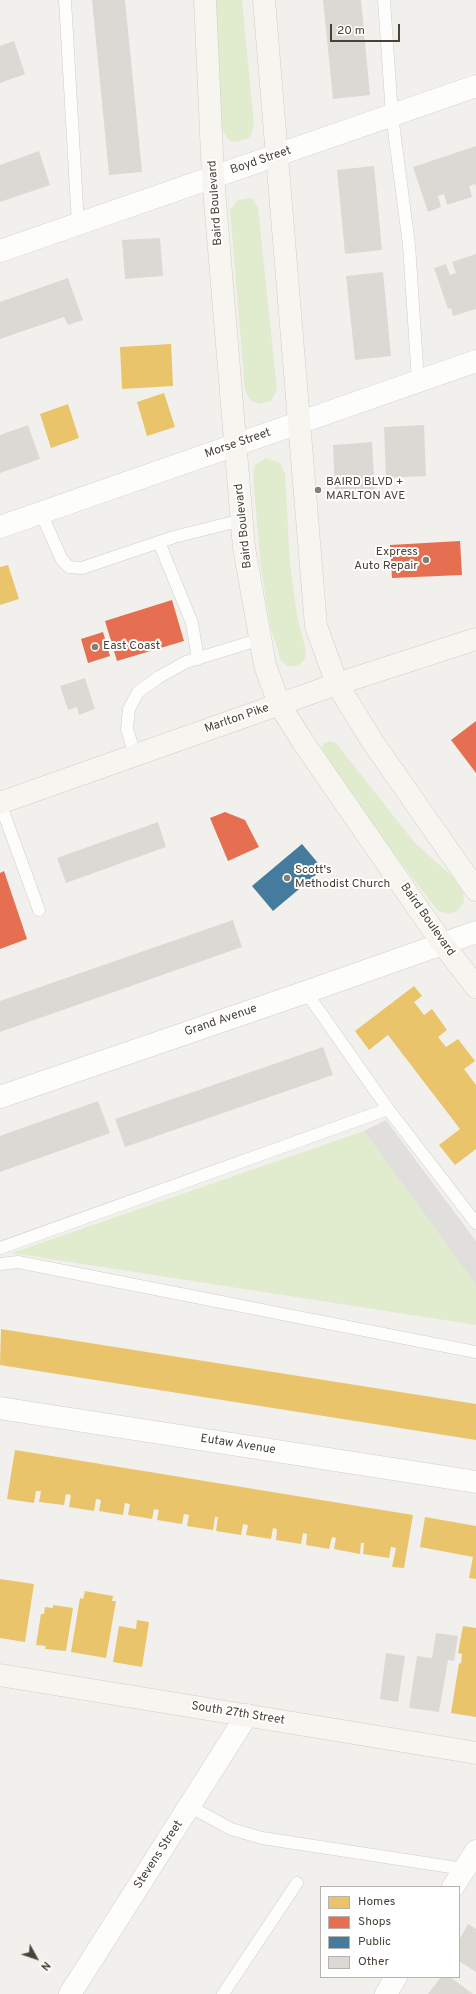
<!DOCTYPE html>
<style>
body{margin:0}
#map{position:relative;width:476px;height:1994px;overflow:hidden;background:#f2f0ec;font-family:Overpass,sans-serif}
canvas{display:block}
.legend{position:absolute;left:320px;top:1886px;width:140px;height:92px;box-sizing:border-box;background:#fff;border:1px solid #b6b3af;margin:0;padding:5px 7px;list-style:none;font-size:12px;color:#494237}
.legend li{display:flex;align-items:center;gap:8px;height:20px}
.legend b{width:20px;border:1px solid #b6b3af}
.north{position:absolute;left:16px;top:1938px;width:40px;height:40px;-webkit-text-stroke:3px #fff;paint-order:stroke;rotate:130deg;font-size:11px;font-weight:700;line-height:16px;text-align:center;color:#494237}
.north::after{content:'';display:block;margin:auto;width:14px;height:18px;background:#494237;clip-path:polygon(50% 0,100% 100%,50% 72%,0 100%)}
.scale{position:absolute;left:330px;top:24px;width:70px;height:18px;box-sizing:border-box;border:2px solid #494237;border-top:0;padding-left:5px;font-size:12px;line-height:14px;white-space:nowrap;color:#494237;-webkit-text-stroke:3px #fff;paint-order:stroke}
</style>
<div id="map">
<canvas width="476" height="1994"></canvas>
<ul class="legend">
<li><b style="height:11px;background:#e9c46a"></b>Homes</li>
<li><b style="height:11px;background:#e76f51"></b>Shops</li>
<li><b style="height:11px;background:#457b9d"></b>Public</li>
<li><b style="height:11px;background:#dcd9d4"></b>Other</li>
</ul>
<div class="north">N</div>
<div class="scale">20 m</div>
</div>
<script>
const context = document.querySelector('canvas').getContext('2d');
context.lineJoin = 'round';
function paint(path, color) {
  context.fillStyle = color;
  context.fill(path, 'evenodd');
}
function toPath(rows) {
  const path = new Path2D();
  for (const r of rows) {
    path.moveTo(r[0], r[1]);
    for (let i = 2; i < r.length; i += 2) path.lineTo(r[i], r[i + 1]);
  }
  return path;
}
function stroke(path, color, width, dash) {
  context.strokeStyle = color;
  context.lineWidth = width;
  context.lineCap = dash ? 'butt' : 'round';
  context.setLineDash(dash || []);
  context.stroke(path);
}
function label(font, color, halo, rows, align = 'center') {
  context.font = font + ' Overpass,sans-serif';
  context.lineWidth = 4;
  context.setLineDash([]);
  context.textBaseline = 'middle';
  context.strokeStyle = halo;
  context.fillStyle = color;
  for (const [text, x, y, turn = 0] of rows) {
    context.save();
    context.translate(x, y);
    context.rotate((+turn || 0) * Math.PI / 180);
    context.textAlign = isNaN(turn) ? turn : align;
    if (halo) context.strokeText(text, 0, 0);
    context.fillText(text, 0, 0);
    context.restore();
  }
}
const green = toPath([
 [210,0,242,0,254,126,250,137,238,142,229,141,222,129],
 [252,198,258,208,277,390,271,401,260,404,251,401,245,391,230,210,238,200],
 [266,458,280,463,285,474,290,564,297,615,306,651,305,659,298,666,287,666,281,661,271,629,261,569,253,477,255,465],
 [330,741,336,743,414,842,453,877,463,892,464,901,459,910,449,914,438,911,334,775,321,750,324,743],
 [364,1131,476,1285,476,1325,12,1253]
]);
const parking = toPath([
 [386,1120,476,1241,476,1285,364,1131]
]);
const homes = toPath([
 [171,344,173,386,122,389,120,347],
 [164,393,175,427,147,436,137,402],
 [68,404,79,438,51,448,40,414],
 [8,565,19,599,0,605,0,567],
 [414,986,422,996,414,1002,424,1015,432,1009,447,1030,438,1037,446,1047,458,1039,475,1061,464,1069,476,1085,476,1149,455,1165,439,1145,460,1129,388,1035,369,1050,355,1031],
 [1,1329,476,1404,476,1440,0,1365],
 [15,1450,413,1515,404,1568,392,1567,396,1548,391,1547,389,1558,363,1554,364,1543,361,1543,360,1554,334,1549,336,1538,332,1537,329,1549,306,1545,307,1534,303,1533,301,1544,276,1540,277,1529,273,1528,271,1539,246,1535,248,1525,243,1524,241,1535,216,1531,218,1517,215,1517,213,1530,187,1526,189,1515,184,1514,182,1524,157,1520,159,1510,154,1509,152,1519,128,1515,130,1504,125,1503,123,1515,99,1511,101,1500,96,1499,94,1511,69,1507,71,1495,66,1494,64,1505,39,1502,41,1491,36,1491,34,1503,7,1499],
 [425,1517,476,1526,476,1579,469,1578,473,1557,420,1547],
 [0,1579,34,1584,25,1642,0,1638],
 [85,1591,113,1596,112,1601,116,1601,106,1658,71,1652,80,1598,83,1599],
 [53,1605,73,1608,66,1651,45,1649,46,1646,36,1645,41,1614,44,1614,45,1607,53,1608],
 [137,1620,149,1622,142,1667,113,1662,119,1626,136,1629],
 [463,1626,476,1628,476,1717,451,1713,459,1663,461,1664,462,1654,458,1653]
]);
const shops = toPath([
 [460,541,462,575,392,578,390,545],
 [172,600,184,641,117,661,105,621],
 [103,632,110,656,88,663,81,639],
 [476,721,476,773,451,740],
 [225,812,245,820,259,847,228,861,210,818],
 [4,871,27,939,0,949,0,873]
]);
const public = toPath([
 [302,844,323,869,273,911,252,886]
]);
const building = toPath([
 [92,0,125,0,142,172,109,175],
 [323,0,361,0,370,95,333,99],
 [14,41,25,74,0,83,0,46],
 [476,146,476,187,475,184,469,186,472,197,447,205,444,194,438,196,441,207,428,212,413,167],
 [39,151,50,185,0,202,0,165],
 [374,166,382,250,345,254,337,170],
 [160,238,163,276,125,279,122,240],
 [476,254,476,309,453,316,451,308,448,309,434,268,446,264,450,275,456,273,452,262],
 [383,272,391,356,355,360,346,276],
 [68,278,83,320,68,325,64,317,0,339,0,302],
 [28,425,40,459,0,473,0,435],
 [424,425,426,476,386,478,384,427],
 [372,442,375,493,335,495,333,445],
 [85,678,95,709,79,715,77,707,68,710,60,686],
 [158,822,166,847,66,883,57,858],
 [233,920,242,947,0,1032,0,1001],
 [323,1047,333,1075,125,1147,115,1119],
 [98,1101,110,1133,0,1172,0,1136],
 [436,1633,458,1636,454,1661,448,1660,439,1712,409,1708,417,1656,432,1658],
 [386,1653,405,1656,398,1702,380,1699],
 [468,1924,476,1929,476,1972,459,1961,459,1940],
 [441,1977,450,1977,473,1994,428,1994]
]);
const service = toPath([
 [65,0,78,224],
 [384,0,392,115,409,245,418,381],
 [41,513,62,560,69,567,82,568,174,537,242,520],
 [159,542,192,623,198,659],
 [135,755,127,729,129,709,138,692,159,677,186,662,261,639],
 [0,803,39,910],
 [306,992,388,1109,476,1223],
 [0,1248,388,1109],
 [0,1264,18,1262,476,1352],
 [189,1806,231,1829,262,1838,464,1869],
 [223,1994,297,1883]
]);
const minor = toPath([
 [0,251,476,86],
 [0,527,476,361],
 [0,1097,306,992,476,932],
 [0,1408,476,1482],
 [453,1887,476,1851],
 [70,1994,247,1715],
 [386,1994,396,1977]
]);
const secondary = toPath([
 [205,0,213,177,244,548,265,665,279,704,303,742,442,943,476,987],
 [264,0,316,626,337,684,372,741,476,890],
 [0,803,337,684,476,639],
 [0,1675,476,1753]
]);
const markers = [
 [318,490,4,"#847f76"],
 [426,560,4,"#847f76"],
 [95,647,4,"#847f76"],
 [287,878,4,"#847f76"]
];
const streetNames = [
 ["Boyd Street",261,161,-19],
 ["Baird Boulevard",216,203,-94],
 ["Morse Street",238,444,-19],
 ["Baird Boulevard",244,526,-96],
 ["Marlton Pike",237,719,-19],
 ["Baird Boulevard",427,920,55],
 ["Grand Avenue",221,1021,-19],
 ["Eutaw Avenue",238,1445,9],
 ["South 27th Street",238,1714,9],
 ["Stevens Street",159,1855,-57]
];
const poiNames = [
 ["BAIRD BLVD +",326,483],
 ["MARLTON AVE",326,497],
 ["Express",418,553,"right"],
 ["Auto Repair",418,567,"right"],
 ["East Coast",103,647],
 ["Scott's",295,871],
 ["Methodist Church",295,885]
];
paint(green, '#e0eccd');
paint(parking, '#e1dfdc');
paint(homes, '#e9c46a');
paint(shops, '#e76f51');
paint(public, '#457b9d');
paint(building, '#dcd9d4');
stroke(service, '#d0ceca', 13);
stroke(minor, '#d0ceca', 23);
stroke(secondary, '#d1cdc3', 23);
stroke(service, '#fdfdfc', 12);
stroke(minor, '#fdfdfc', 22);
stroke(secondary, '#f7f5f0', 22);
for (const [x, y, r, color] of markers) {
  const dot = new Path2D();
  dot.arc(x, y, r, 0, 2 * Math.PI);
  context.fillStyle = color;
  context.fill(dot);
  stroke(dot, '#fff', 1.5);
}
label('12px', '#494237', '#fff', streetNames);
label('12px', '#494237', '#fff', poiNames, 'left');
</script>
